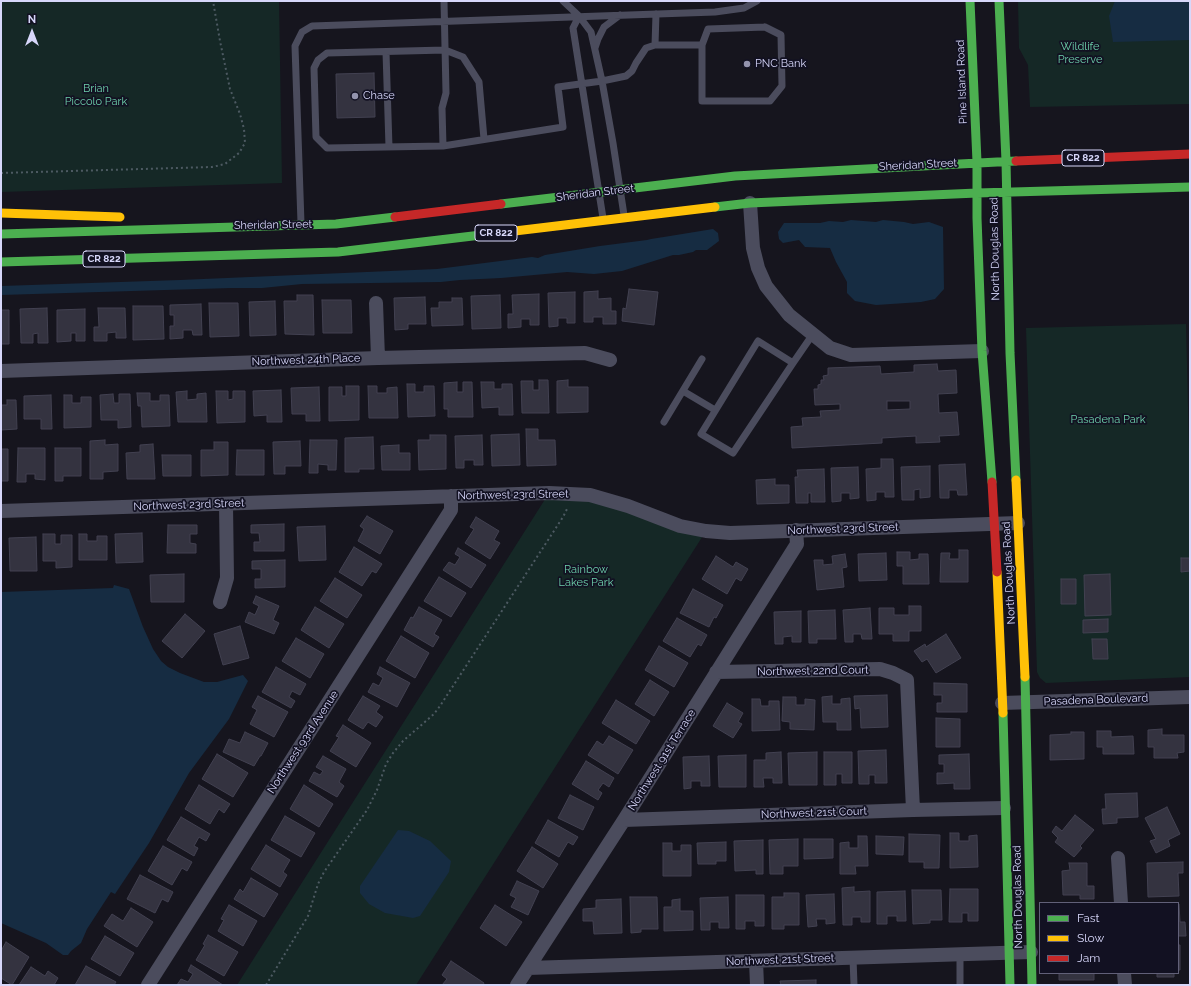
<!DOCTYPE html>
<style>
body{margin:0}
#map{position:relative;width:1191px;height:986px;overflow:hidden;background:#16151e;font-family:Raleway,sans-serif}
canvas{display:block}
.frame{position:absolute;inset:0;border:2px solid #d7d7fa;pointer-events:none}
.legend{position:absolute;left:1039px;top:902px;width:140px;height:72px;box-sizing:border-box;background:#121122;border:1px solid #616078;margin:0;padding:5px 7px;list-style:none;font-size:12px;color:#d7d7fa}
.legend li{display:flex;align-items:center;gap:8px;height:20px}
.legend b{width:20px;border:1px solid #616078}
.north{position:absolute;left:12px;top:12px;width:40px;height:40px;-webkit-text-stroke:3px #121122;paint-order:stroke;rotate:0deg;font-size:11px;font-weight:700;line-height:16px;text-align:center;color:#d7d7fa}
.north::after{content:'';display:block;margin:auto;width:14px;height:18px;background:#d7d7fa;clip-path:polygon(50% 0,100% 100%,50% 72%,0 100%)}
</style>
<div id="map">
<canvas width="1191" height="986"></canvas>
<div class="frame"></div>
<ul class="legend">
<li><b style="height:5px;background:#4caf50"></b>Fast</li>
<li><b style="height:5px;background:#ffc107"></b>Slow</li>
<li><b style="height:5px;background:#c62828"></b>Jam</li>
</ul>
<div class="north">N</div>
</div>
<script>
const context = document.querySelector('canvas').getContext('2d');
context.lineJoin = 'round';
function paint(path, color) {
  context.fillStyle = color;
  context.fill(path, 'evenodd');
}
function toPath(rows) {
  const path = new Path2D();
  for (const r of rows) {
    path.moveTo(r[0], r[1]);
    for (let i = 2; i < r.length; i += 2) path.lineTo(r[i], r[i + 1]);
  }
  return path;
}
function stroke(path, color, width, dash) {
  context.strokeStyle = color;
  context.lineWidth = width;
  context.lineCap = dash ? 'butt' : 'round';
  context.setLineDash(dash || []);
  context.stroke(path);
}
function label(font, color, halo, rows, align = 'center') {
  context.font = font + ' Raleway,sans-serif';
  context.lineWidth = 3.5;
  context.setLineDash([]);
  context.textBaseline = 'middle';
  context.strokeStyle = halo;
  context.fillStyle = color;
  for (const [text, x, y, turn = 0] of rows) {
    context.save();
    context.translate(x, y);
    context.rotate((+turn || 0) * Math.PI / 180);
    context.textAlign = isNaN(turn) ? turn : align;
    if (halo) context.strokeText(text, 0, 0);
    context.fillText(text, 0, 0);
    context.restore();
  }
}
const green = toPath([
 [1,1,279,1,282,183,1,192],
 [1018,1,1190,1,1190,104,1030,107,1028,65,1019,48],
 [1186,324,1190,490,1190,677,1046,683,1040,678,1037,672,1026,328],
 [549,493,574,493,706,531,416,985,237,985]
]);
const water = toPath([
 [1115,1,1190,1,1190,40,1113,42,1109,16],
 [851,220,876,222,883,220,904,222,913,224,929,222,943,227,944,289,935,299,921,302,876,305,855,301,847,293,847,282,836,262,830,248,805,247,799,240,783,243,779,239,778,232,784,223,820,223,829,221,843,222],
 [713,229,718,233,719,241,707,250,696,250,693,252,679,255,673,255,622,271,594,274,567,272,501,278,460,280,441,282,302,284,262,288,231,288,1,295,1,286,180,280,437,269,532,257,538,258,545,255,600,246,647,240,651,239,670,236],
 [114,585,129,589,143,627,153,649,161,661,168,667,180,673,204,682,217,682,243,675,248,681,229,719,189,773,149,843,115,894,111,892,87,929,81,943,71,951,68,955,63,955,46,943,1,923,1,592,113,588],
 [398,830,409,831,430,841,451,861,449,872,420,916,413,918,385,913,369,904,360,893,360,886]
]);
const building = toPath([
 [374,73,375,117,337,118,336,74,374,73],
 [629,289,658,292,654,325,622,321,623,308,626,309,629,289],
 [598,291,598,299,611,298,611,311,616,311,616,324,603,324,603,317,593,317,593,322,584,322,584,292,598,291],
 [575,292,575,323,567,323,567,318,558,318,558,326,549,327,548,293,575,292],
 [539,294,539,325,530,325,530,319,521,319,521,327,508,328,508,314,513,314,512,295,539,294],
 [297,295,313,295,314,335,285,334,284,301,297,301,297,295],
 [500,295,501,328,472,329,471,296,500,295],
 [425,297,426,324,408,324,408,329,395,330,394,298,425,297],
 [452,298,462,298,463,325,432,326,431,308,439,308,439,302,452,302,452,298],
 [322,300,351,300,352,333,323,333,322,300],
 [275,301,276,335,250,336,249,302,275,301],
 [209,303,238,303,239,336,210,337,209,303],
 [201,304,202,335,193,335,192,330,183,330,183,338,170,339,170,326,174,326,174,315,170,315,170,305,201,304],
 [133,306,163,306,164,339,133,340,133,306],
 [47,308,48,343,38,343,38,333,33,334,33,343,21,343,20,309,47,308],
 [98,308,125,308,126,338,116,338,116,332,107,333,107,341,94,341,94,327,99,327,98,308],
 [85,309,85,341,76,341,76,333,71,333,71,341,57,342,57,310,85,309],
 [1,310,9,310,9,344,1,344,1,310],
 [937,364,938,371,956,370,957,393,938,394,939,413,957,412,959,435,939,436,940,442,916,443,916,436,882,438,882,443,792,448,791,427,803,426,802,418,821,417,820,411,840,410,840,404,815,405,814,389,818,389,818,385,821,384,821,380,824,380,823,376,828,375,828,368,880,366,881,374,914,372,914,365,937,364],
 [887,401,910,401,910,409,887,410,887,401],
 [539,380,548,380,549,413,522,413,521,381,533,381,533,390,539,390,539,380],
 [568,380,568,387,588,387,588,412,557,413,557,381,568,380],
 [457,382,457,392,463,392,463,382,472,382,473,417,448,417,448,409,444,409,444,383,457,382],
 [481,382,494,382,494,389,502,389,502,384,512,384,513,415,499,415,499,407,482,408,481,382],
 [407,384,415,384,415,392,424,392,424,386,434,386,435,416,408,417,407,384],
 [346,386,359,386,359,420,329,421,329,387,342,387,342,396,346,396,346,386],
 [368,386,377,386,377,393,387,393,387,388,397,387,398,418,369,418,368,386],
 [319,387,320,421,306,421,306,414,292,414,291,388,319,387],
 [281,390,282,422,267,422,267,415,254,416,253,391,281,390],
 [187,391,187,400,197,399,197,394,206,393,207,422,178,422,176,392,187,391],
 [216,391,228,391,228,400,233,399,233,391,245,391,245,422,217,423,216,391],
 [137,393,150,393,150,401,160,401,160,395,169,395,170,426,142,427,141,406,138,406,137,393],
 [113,394,114,403,119,403,119,394,130,394,131,427,118,428,118,420,101,420,100,395,113,394],
 [51,395,52,429,41,429,41,419,24,419,24,396,51,395],
 [64,395,72,395,72,403,81,403,81,397,91,397,91,427,64,428,64,395],
 [7,400,16,400,17,429,1,430,1,405,7,405,7,400],
 [526,429,538,429,538,440,555,440,556,465,527,466,526,429],
 [519,434,520,465,492,466,491,435,519,434],
 [430,435,446,435,446,469,419,470,418,440,430,440,430,435],
 [482,435,483,465,474,465,474,460,464,460,464,468,456,468,455,436,482,435],
 [373,437,374,469,359,469,359,472,345,472,345,438,373,437],
 [105,440,105,445,118,444,118,471,103,472,103,479,90,479,90,441,105,440],
 [310,440,337,440,336,470,328,470,328,465,318,464,318,473,309,473,310,440],
 [300,441,301,466,285,466,285,474,274,474,273,442,300,441],
 [214,442,228,442,228,475,201,476,201,450,214,450,214,442],
 [153,444,155,479,127,479,126,453,140,452,140,445,153,444],
 [399,445,399,453,410,453,410,470,382,470,381,446,399,445],
 [18,448,45,448,45,480,35,479,35,474,26,474,26,482,17,482,18,448],
 [55,448,81,448,81,476,63,476,63,481,55,481,55,448],
 [1,449,8,449,8,481,1,481,1,449],
 [237,450,264,450,264,475,236,475,237,450],
 [162,455,191,455,191,476,163,476,162,455],
 [881,459,893,459,894,497,885,497,885,492,876,492,876,500,867,501,866,469,881,468,881,459],
 [965,464,967,495,958,495,957,490,949,490,949,498,940,498,939,465,965,464],
 [930,466,930,497,920,498,920,489,914,490,914,500,902,500,901,467,930,466],
 [858,467,859,498,850,499,850,493,841,493,841,501,832,502,831,468,858,467],
 [824,469,825,502,811,502,811,493,808,493,808,503,796,503,795,477,798,477,797,470,824,469],
 [775,479,775,485,789,485,789,503,757,504,756,480,775,479],
 [367,516,393,531,380,554,358,541,364,529,360,526,367,516],
 [476,517,499,531,494,540,500,543,490,559,465,543,474,529,470,527,476,517],
 [284,524,284,551,254,551,254,542,260,542,259,533,251,533,251,525,284,524],
 [168,525,197,525,197,534,190,534,190,543,196,544,196,553,167,553,168,525],
 [325,526,326,560,299,561,297,527,325,526],
 [142,533,143,562,116,563,115,534,142,533],
 [43,534,55,534,55,544,61,544,61,535,72,535,72,567,56,568,56,561,43,561,43,534],
 [79,534,87,534,87,541,97,541,97,536,107,536,107,560,79,560,79,534],
 [36,537,37,571,10,571,9,538,36,537],
 [354,547,382,564,376,573,372,571,362,586,339,572,354,547],
 [458,548,486,565,471,588,443,570,449,562,455,565,460,557,455,554,458,548],
 [959,550,968,550,968,582,940,582,941,553,950,553,949,559,959,559,959,550],
 [897,552,910,552,910,560,919,559,919,554,928,554,929,584,903,584,903,566,897,566,897,552],
 [886,553,887,580,859,581,858,554,886,553],
 [845,554,847,567,842,568,844,587,817,590,814,560,823,560,823,565,833,564,832,556,845,554],
 [716,556,733,567,736,562,748,569,741,581,736,578,727,594,702,579,716,556],
 [1181,558,1190,558,1190,571,1181,572,1181,558],
 [285,560,285,587,255,588,255,579,261,579,261,569,252,569,252,561,285,560],
 [184,574,184,602,151,602,150,575,184,574],
 [1110,574,1111,615,1085,616,1084,575,1110,574],
 [439,577,466,593,451,617,424,601,439,577],
 [335,578,362,595,347,618,320,601,335,578],
 [1061,579,1076,579,1076,604,1061,604,1061,579],
 [693,589,723,605,716,618,714,617,709,627,680,613,693,589],
 [256,596,279,606,273,620,279,623,274,634,245,622,249,612,255,615,259,606,253,603,256,596],
 [909,606,921,606,921,631,909,631,909,641,893,641,893,634,879,634,879,608,894,608,894,615,909,615,909,606],
 [315,607,344,624,329,648,301,630,315,607],
 [419,607,442,620,434,634,439,637,433,647,404,630,411,617,413,618,419,607],
 [870,608,872,639,862,639,861,634,853,634,853,642,845,642,843,610,870,608],
 [835,610,836,639,817,639,817,643,809,643,808,611,835,610],
 [801,611,801,642,792,642,792,636,783,637,783,644,775,644,774,612,801,611],
 [185,614,205,631,182,658,162,641,185,614],
 [677,618,707,635,701,646,698,644,690,657,663,641,677,618],
 [1108,619,1108,632,1083,633,1083,620,1108,619],
 [240,626,249,658,223,665,214,634,240,626],
 [946,634,961,658,936,673,927,659,922,662,914,651,925,644,926,647,946,634],
 [401,636,429,653,415,678,386,661,401,636],
 [296,638,324,654,310,678,282,661,296,638],
 [1092,639,1107,639,1108,659,1093,659,1092,639],
 [659,646,688,663,674,687,645,670,659,646],
 [276,667,306,684,300,695,292,691,289,697,295,701,291,708,262,692,276,667],
 [380,667,410,683,397,707,368,692,373,683,379,686,383,678,377,674,380,667],
 [650,680,669,692,654,716,635,704,650,680],
 [934,683,967,684,967,712,937,712,937,703,942,703,942,695,934,695,934,683],
 [887,695,888,727,861,728,860,708,855,709,854,696,887,695],
 [258,696,288,712,274,737,250,724,257,710,252,707,258,696],
 [363,696,380,706,376,712,383,717,376,727,368,722,363,729,348,720,363,696],
 [832,696,832,704,841,704,841,699,850,698,851,730,837,730,837,722,823,722,822,697,832,696],
 [783,697,796,697,796,705,805,705,805,699,815,700,814,730,790,729,790,722,782,721,783,697],
 [752,699,760,699,761,706,769,706,769,701,779,701,780,730,752,731,752,699],
 [616,700,650,721,636,744,602,723,616,700],
 [727,703,743,713,738,722,742,724,733,738,713,726,727,703],
 [936,718,960,719,960,747,936,747,936,718],
 [343,725,371,743,356,767,330,751,339,737,336,736,343,725],
 [1162,729,1162,735,1184,735,1184,752,1177,753,1178,758,1154,758,1154,747,1148,747,1148,730,1162,729],
 [1097,731,1111,731,1111,737,1133,736,1134,754,1103,754,1103,747,1097,747,1097,731],
 [245,732,268,743,261,756,260,756,254,766,223,752,229,739,240,743,245,732],
 [1071,732,1084,732,1084,759,1050,760,1050,735,1071,734,1071,732],
 [609,736,633,750,618,774,588,755,597,741,603,745,609,736],
 [886,750,887,783,875,783,875,775,869,775,869,784,859,784,858,751,886,750],
 [781,752,782,783,773,783,773,778,763,778,764,787,754,787,754,760,766,760,766,753,781,752],
 [817,752,817,785,789,785,788,753,817,752],
 [824,752,852,752,852,783,842,783,842,774,836,774,836,785,824,785,824,752],
 [217,754,248,773,233,797,202,779,217,754],
 [969,754,970,789,954,789,954,783,937,784,937,773,944,773,944,764,939,764,939,755,969,754],
 [746,755,746,787,719,787,718,756,746,755],
 [323,756,346,769,339,782,344,786,337,797,309,781,314,772,320,775,323,771,316,767,323,756],
 [709,756,710,786,701,786,701,781,691,781,691,788,684,789,683,757,709,756],
 [586,761,614,778,609,787,603,783,598,790,602,793,598,800,572,784,586,761],
 [199,785,230,804,224,813,219,809,210,824,185,809,199,785],
 [304,785,333,804,319,827,290,809,304,785],
 [1137,793,1138,817,1117,818,1117,823,1103,824,1102,809,1106,809,1105,794,1137,793],
 [570,795,594,807,583,830,558,818,570,795],
 [1167,807,1180,834,1168,840,1170,846,1156,853,1150,841,1156,839,1145,818,1167,807],
 [1075,815,1094,830,1080,846,1082,848,1074,857,1055,842,1058,838,1052,832,1056,826,1062,831,1075,815],
 [285,816,315,833,301,857,271,840,285,816],
 [181,817,210,834,206,841,199,837,194,846,198,848,194,856,167,840,181,817],
 [548,820,578,837,573,845,568,842,559,857,535,843,548,820],
 [950,833,959,833,959,841,969,841,969,836,977,835,978,867,950,868,950,833],
 [909,834,940,835,939,868,924,868,924,862,909,862,909,834],
 [858,836,867,836,868,866,855,866,856,874,840,874,840,843,849,842,849,848,858,848,858,836],
 [876,836,904,837,903,855,876,854,876,836],
 [798,839,798,866,783,866,783,874,770,874,769,840,798,839],
 [804,839,833,839,833,858,804,859,804,839],
 [763,840,763,874,756,874,756,870,735,871,734,841,763,840],
 [726,842,726,861,716,861,716,864,698,864,697,843,726,842],
 [663,843,672,843,672,851,681,851,681,845,691,845,691,876,663,876,663,843],
 [266,845,290,860,283,872,287,875,280,887,251,869,266,845],
 [163,846,192,862,187,871,182,868,172,885,148,871,163,846],
 [532,847,558,864,543,888,517,871,532,847],
 [1183,862,1183,873,1178,873,1179,896,1148,897,1147,863,1183,862],
 [1069,863,1087,863,1087,886,1094,886,1094,899,1080,899,1080,895,1063,895,1062,871,1070,870,1069,863],
 [140,875,173,892,168,902,162,899,155,913,127,899,140,875],
 [251,878,278,894,264,917,234,899,240,889,243,892,251,878],
 [517,881,539,891,528,915,511,907,516,898,510,895,517,881],
 [854,887,854,892,870,891,870,922,861,922,861,917,852,917,852,925,843,925,842,888,854,887],
 [950,889,978,889,978,921,968,921,968,913,962,913,962,922,949,922,950,889],
 [912,890,941,890,942,920,930,920,930,923,913,924,912,890],
 [905,891,906,921,897,921,897,916,887,916,887,924,877,924,877,892,905,891],
 [784,893,799,893,799,925,784,925,784,929,772,929,772,897,784,897,784,893],
 [834,894,835,923,826,924,826,919,816,919,817,926,808,927,806,895,834,894],
 [736,895,764,895,764,926,755,926,755,921,745,921,745,929,736,929,736,895],
 [630,897,657,897,658,929,641,929,641,932,631,933,630,897],
 [728,897,729,928,719,928,719,922,710,922,710,930,701,930,700,898,728,897],
 [621,899,622,933,594,934,593,921,583,921,583,909,596,908,596,900,621,899],
 [680,899,680,911,693,911,693,930,664,931,664,907,672,907,672,900,680,899],
 [1178,904,1179,904,1180,922,1185,922,1186,936,1178,936,1178,904],
 [229,905,257,921,243,946,218,931,224,920,221,919,229,905],
 [495,905,522,922,506,946,480,928,495,905],
 [131,908,153,922,137,947,104,926,112,914,123,921,131,908],
 [208,935,238,952,224,976,196,960,205,945,203,944,208,935],
 [105,936,134,953,120,976,91,959,105,936],
 [6,942,29,957,12,985,1,978,1,951,6,942],
 [1178,945,1180,945,1180,970,1178,970,1178,945],
 [451,961,484,983,483,985,442,985,447,979,442,975,451,961],
 [191,965,223,985,177,985,181,979,188,982,193,974,188,971,191,965],
 [86,966,116,982,114,985,75,985,86,966],
 [31,967,45,976,48,971,58,978,54,985,19,985,31,967],
 [1059,973,1094,973,1094,980,1059,980,1059,973],
 [1157,973,1174,973,1174,977,1157,977,1157,973],
 [816,980,816,985,781,985,780,981,816,980]
]);
const path = toPath([
 [1,173,212,167,225,164,239,153,245,143,244,129,240,114,230,89,220,41,213,1],
 [266,985,308,916,318,884,324,872,367,810,377,790,386,764,393,753,403,741,434,714,440,706,563,517,568,507]
]);
const lane = toPath([
 [563,1,579,16,591,32,602,81,613,143,624,215],
 [579,16,573,28,603,218],
 [765,27,781,35,782,86,770,101,702,101,702,45,708,29,765,27],
 [655,45,656,14],
 [595,48,598,39,604,27,620,15],
 [386,52,389,147],
 [484,139,479,82,463,57,445,50,327,53,318,60,314,68,316,137,327,148,443,146,563,127,558,87,602,81,626,76,632,71,636,63,646,48,655,45,702,45],
 [443,146,442,108,446,93,444,1],
 [301,223,295,46,302,32,312,26,715,12,744,8,757,1],
 [793,363,758,341,701,434,733,453,793,363,813,334],
 [683,391,715,410],
 [664,422,702,359],
 [960,954,960,985],
 [853,958,854,985]
]);
const street = toPath([
 [750,203,753,248,758,268,766,286,789,315,830,348,851,355,982,351],
 [376,303,378,358],
 [1,371,378,358,585,353,610,360],
 [1,511,549,493,590,495,628,506,680,526,706,531,730,533,1018,523],
 [220,602,227,578,226,504],
 [716,672,880,669,893,673,907,680,913,810],
 [1002,703,1190,697],
 [624,820,913,810,1004,808],
 [1118,858,1121,903],
 [756,961,757,985],
 [528,968,1031,952],
 [1124,973,1125,985],
 [148,985,451,510,451,496],
 [517,985,624,820,797,544,796,530]
]);
const fast = toPath([
 [970,1,977,162,977,218,982,351,992,482],
 [999,1,1006,161,1010,353,1016,480],
 [501,204,735,176,1016,161],
 [715,207,750,203,977,193,1190,187],
 [1,234,336,224,395,217],
 [1,262,338,252,498,233],
 [1025,677,1032,985],
 [1003,713,1010,985]
]);
const slow = toPath([
 [1,213,120,217],
 [498,233,715,207],
 [1016,480,1025,677],
 [997,572,1003,713]
]);
const jam = toPath([
 [1016,161,1190,154],
 [395,217,501,204],
 [992,482,997,572]
]);
const markers = [
 [747,64,4,"#9393ad"],
 [355,96,4,"#9393ad"]
];
const shields = [
 [1083,158,42],
 [496,233,42],
 [104,259,42]
];
const shieldNames = [
 ["CR 822",1083,158],
 ["CR 822",496,233],
 ["CR 822",104,259]
];
const parkNames = [
 ["Wildlife",1080,47],
 ["Preserve",1080,60],
 ["Brian",96,89],
 ["Piccolo Park",96,102],
 ["Pasadena Park",1108,420],
 ["Rainbow",586,570],
 ["Lakes Park",586,583]
];
const poiNames = [
 ["PNC Bank",755,64],
 ["Chase",363,96]
];
const streetNames = [
 ["Pine Island Road",962,82,-92],
 ["Sheridan Street",918,165,-3],
 ["Sheridan Street",595,193,-7],
 ["Sheridan Street",273,225,-1],
 ["North Douglas Road",995,249,-91],
 ["Northwest 24th Place",306,360,-2],
 ["Northwest 23rd Street",513,495,-1],
 ["Northwest 23rd Street",189,505,-2],
 ["Northwest 23rd Street",843,529,-2],
 ["North Douglas Road",1009,573,-93],
 ["Northwest 22nd Court",813,671,-1],
 ["Pasadena Boulevard",1096,700,-2],
 ["Northwest 93rd Avenue",303,742,-57],
 ["Northwest 91st Terrace",662,760,-58],
 ["Northwest 21st Court",814,813,-2],
 ["North Douglas Road",1018,897,-91],
 ["Northwest 21st Street",780,960,-2]
];
paint(green, '#152826');
paint(water, '#162c42');
paint(building, '#343340');
stroke(building, '#424151', 1);
stroke(path, '#4d5a62', 2, [2, 3]);
stroke(lane, '#4b4c5d', 7);
stroke(street, '#4b4c5d', 14);
stroke(fast, '#4caf50', 9);
stroke(slow, '#ffc107', 9);
stroke(jam, '#c62828', 9);
for (const [x, y, r, color] of markers) {
  const dot = new Path2D();
  dot.arc(x, y, r, 0, 2 * Math.PI);
  context.fillStyle = color;
  context.fill(dot);
  stroke(dot, '#121122', 1.5);
}
for (const [x, y, w] of shields) {
  const box = new Path2D();
  box.roundRect(x - w / 2, y - 8, w, 16, 3);
  context.fillStyle = '#121122';
  context.fill(box);
  stroke(box, '#d7d7fa', 1);
}
label('bold 10px', '#d7d7fa', null, shieldNames);
label('11px', '#6dd0ab', '#121122', parkNames);
label('11px', '#d7d7fa', '#121122', poiNames, 'left');
label('11px', '#d7d7fa', '#121122', streetNames);
</script>
